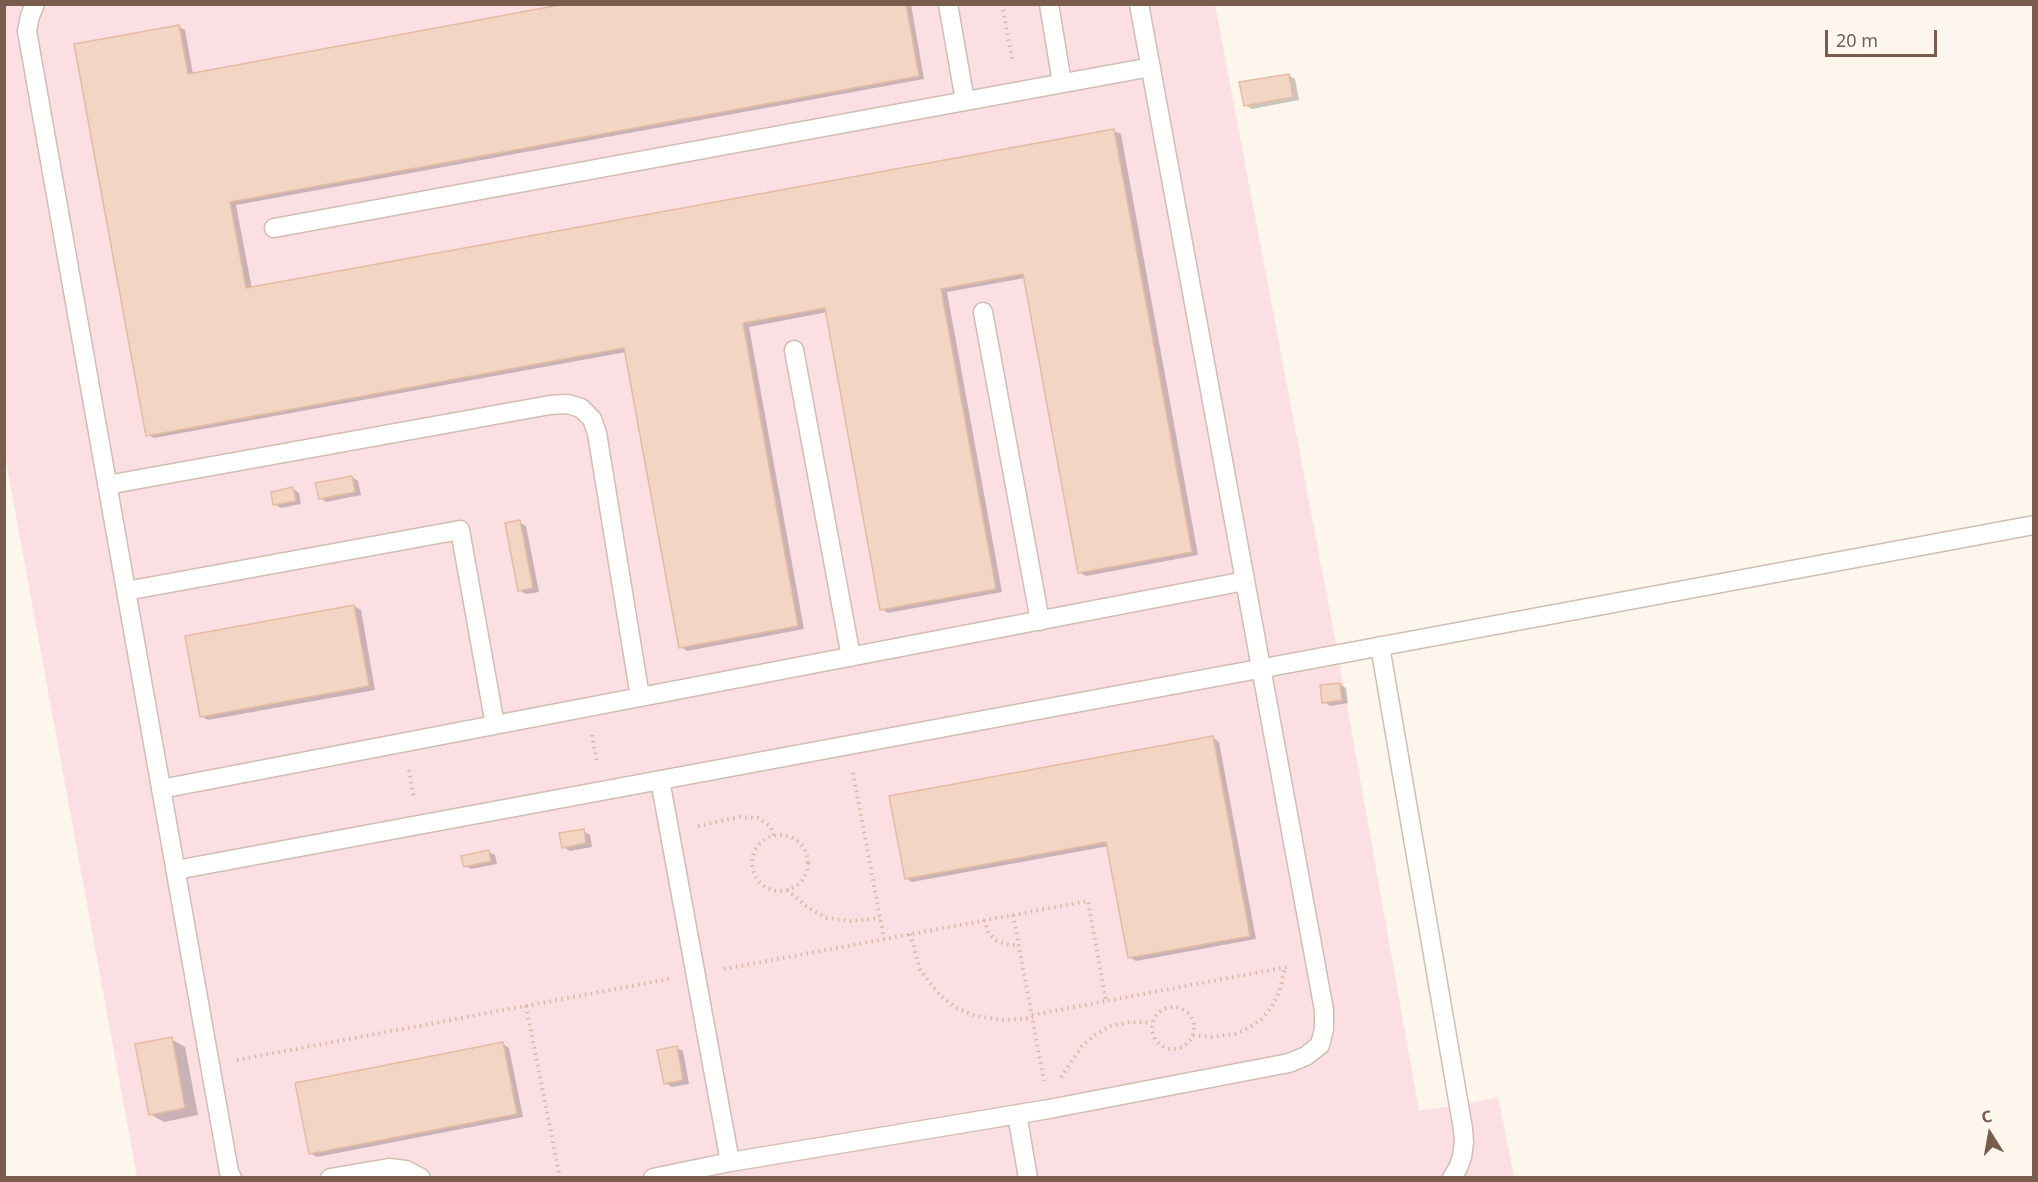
<!DOCTYPE html>
<meta charset="utf-8">
<style>
body{margin:0}
#map{position:relative;width:2038px;height:1182px;overflow:hidden;background:#fdf6ec;font-family:"Noto Sans",sans-serif}
canvas{display:block}
.frame{position:absolute;inset:0;border:6px solid #7a5c4d;pointer-events:none}
.north{position:absolute;left:1960px;top:1104px;width:60px;height:60px;-webkit-text-stroke:4px #fffaf3;paint-order:stroke;rotate:349deg;font-size:16px;font-weight:700;line-height:24px;text-align:center;color:#7a5c4d}
.north::after{content:'';display:block;margin:auto;width:21px;height:27px;background:#7a5c4d;clip-path:polygon(50% 0,100% 100%,50% 72%,0 100%)}
.scale{position:absolute;left:1825px;top:30px;width:112px;height:27px;box-sizing:border-box;border:3px solid #7a5c4d;border-top:0;padding-left:8px;font-size:18px;line-height:21px;white-space:nowrap;color:#7a5c4d;-webkit-text-stroke:4px #fffaf3;paint-order:stroke}
</style>
<div id="map">
<canvas width="2038" height="1182"></canvas>
<div class="frame"></div>
<div class="north">С</div>
<div class="scale">20 m</div>
</div>
<script>
const context = document.querySelector('canvas').getContext('2d');
context.lineJoin = 'round';
function paint(path, color) {
  context.fillStyle = color;
  context.fill(path, 'evenodd');
}
function toPath(rows) {
  const path = new Path2D();
  for (const r of rows) {
    if (r.length === 3) {
      path.moveTo(r[0] + r[2], r[1]);
      path.arc(r[0], r[1], r[2], 0, 2 * Math.PI);
      continue;
    }
    path.moveTo(r[0], r[1]);
    for (let i = 2; i < r.length; i += 2) path.lineTo(r[i], r[i + 1]);
  }
  return path;
}
function stroke(path, color, width, dash) {
  context.strokeStyle = color;
  context.lineWidth = width;
  context.lineCap = dash ? 'butt' : 'round';
  context.setLineDash(dash || []);
  context.stroke(path);
}
const medical = toPath([
 [4,5,1215,5,1338,655,1419,1111,1459,1105,1498,1097,1514,1177,137,1177,5,456]
]);
const shadow = toPath([
 [573,4,911,4,924,79,236,205,252,289,1114,131,1121,134,1198,555,1086,576,1079,572,1025,278,947,292,1002,592,888,613,882,609,828,312,749,327,804,629,687,651,681,647,626,352,154,438,148,435,179,27,185,30,193,74],
 [1288,75,1295,79,1299,100,1252,109,1245,105],
 [352,477,358,481,361,495,326,502,320,498],
 [293,489,299,493,301,504,281,508,275,504],
 [519,522,526,526,539,592,526,594,519,590],
 [354,606,361,610,375,690,208,720,201,716,187,637],
 [1339,684,1346,688,1348,703,1330,706,1324,702],
 [1213,738,1219,742,1256,939,1136,961,1129,957,1109,846,912,882,906,878],
 [583,831,590,835,592,847,570,851,563,847],
 [489,852,495,855,497,864,471,869,465,866],
 [171,1039,185,1047,198,1115,164,1122,150,1114],
 [503,1044,509,1048,523,1117,317,1157,310,1153],
 [677,1048,683,1051,689,1084,672,1087,665,1083]
]);
const building = toPath([
 [565,4,906,4,919,76,230,202,246,288,1114,129,1192,552,1078,573,1023,274,941,289,996,589,880,610,825,308,743,323,798,626,679,648,624,348,146,436,74,44,179,25,188,74,565,4],
 [1289,74,1293,97,1244,106,1239,82,1289,74],
 [352,476,355,492,319,499,315,483,352,476],
 [293,487,296,501,273,505,271,492,293,487],
 [520,520,533,588,518,591,505,523,520,520],
 [354,605,369,686,200,717,185,636,354,605],
 [1340,683,1342,700,1322,703,1320,685,1340,683],
 [1213,736,1250,936,1128,958,1106,842,905,879,889,796,1213,736],
 [584,829,586,843,562,848,559,833,584,829],
 [489,850,491,861,464,867,461,856,489,850],
 [172,1037,185,1108,149,1115,135,1044,172,1037],
 [503,1042,517,1114,309,1154,295,1083,503,1042],
 [677,1046,683,1080,664,1084,657,1050,677,1046]
]);
const path = toPath([
 [1002,4,1013,63],
 [592,735,597,763],
 [409,770,414,798],
 [853,773,884,939],
 [698,826,739,817,758,818,771,827,774,836],
 [780,863,28],
 [787,890,807,907,827,918,850,921,880,918],
 [1013,915,1044,1081],
 [984,920,989,934,997,941,1010,945,1019,945],
 [910,934,920,969,929,982,941,996,956,1008,976,1016,1002,1020,1033,1018],
 [724,969,1088,901,1106,1001,1287,967],
 [526,1006,560,1178],
 [1173,1028,21],
 [1032,1015,1106,1001],
 [1193,1035,1211,1037,1235,1034,1248,1028,1261,1020,1272,1007,1280,990,1285,967],
 [237,1060,669,979],
 [1061,1077,1082,1046,1095,1035,1111,1026,1130,1022,1152,1023]
]);
const lane = toPath([
 [35,4,30,16,27,31,210,1065,229,1172,232,1178],
 [948,4,965,101],
 [1049,4,1062,83],
 [274,228,1151,67],
 [983,312,1040,621],
 [794,350,851,657],
 [107,485,550,405,567,404,581,408,592,419,597,433,640,697],
 [126,591,460,530,495,725],
 [1380,646,1463,1129,1464,1142,1462,1157,1458,1168,1452,1178],
 [660,780,730,1162],
 [161,789,1245,581],
 [176,870,2034,525],
 [1017,1114,1028,1178],
 [330,1178,389,1168,406,1170,421,1178],
 [653,1178,730,1162,1049,1109,1289,1063,1306,1056,1320,1045,1324,1029,1324,1010,1139,4]
]);
paint(medical, '#fbdfe3');
paint(shadow, '#0003');
paint(building, '#f3d5c3');
stroke(building, '#e6bba3', 1.5);
stroke(lane, '#d1beb0', 21);
stroke(path, '#d9b8a5', 4, [1.5, 4.5]);
stroke(lane, '#fff', 18);
</script>
